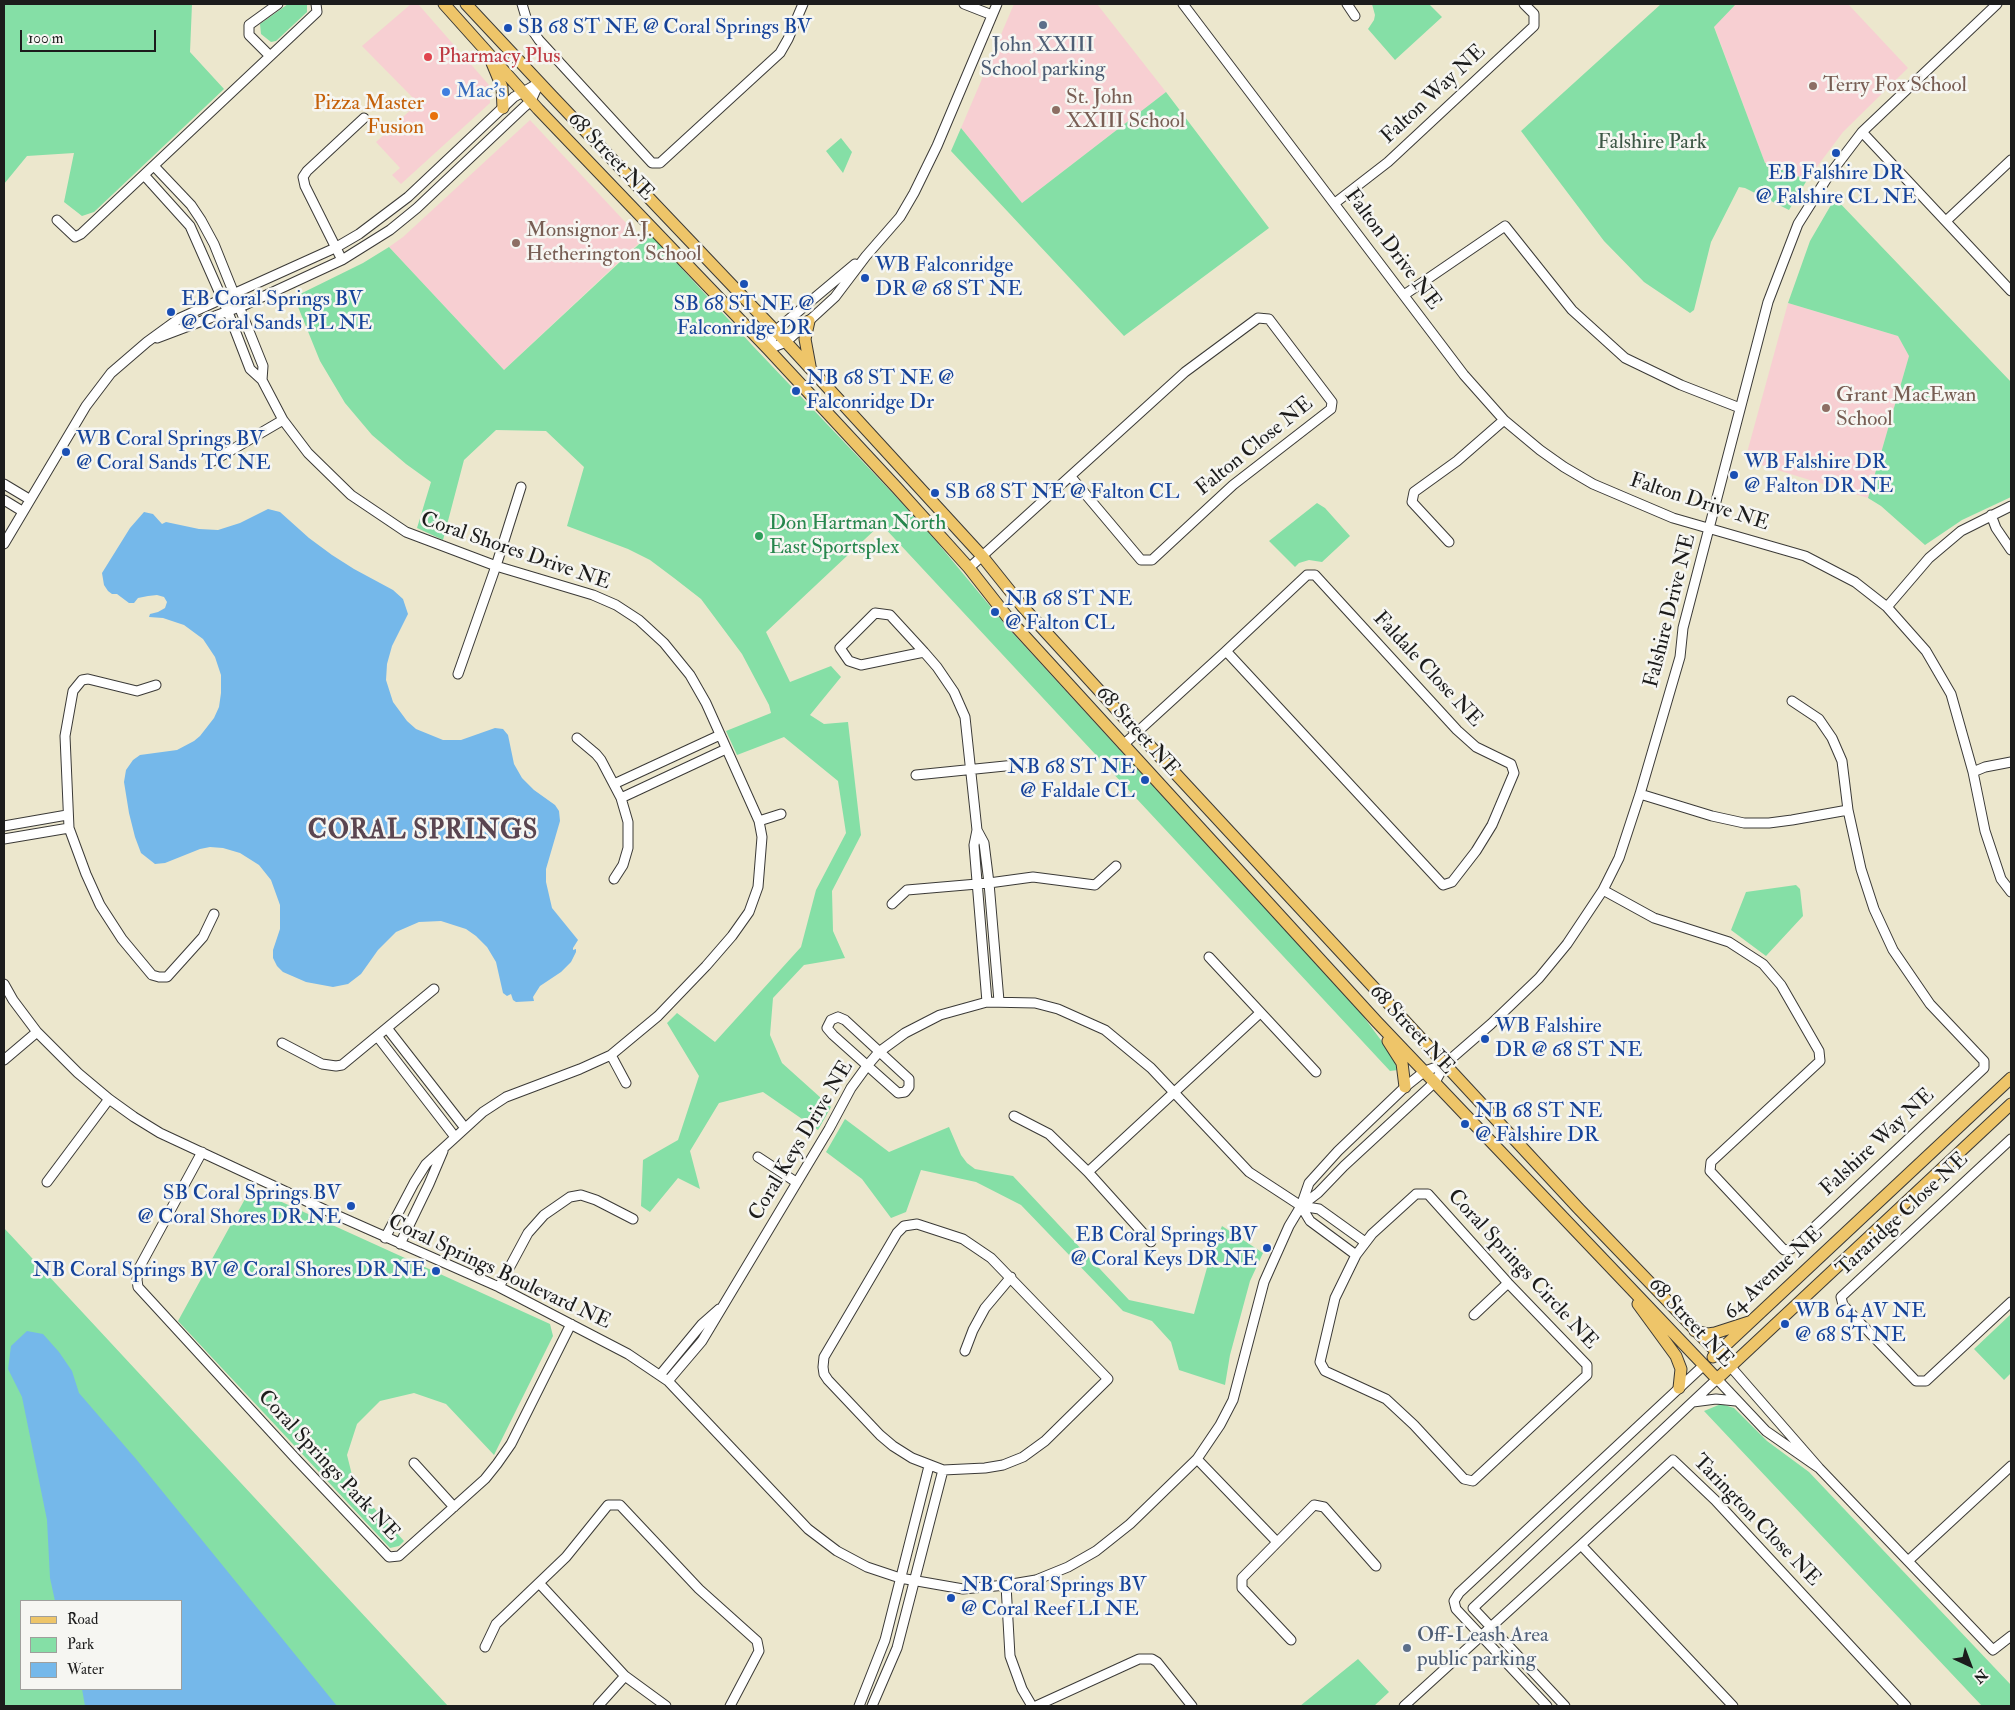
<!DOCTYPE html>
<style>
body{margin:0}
#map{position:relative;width:2015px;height:1710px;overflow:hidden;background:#ece7cd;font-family:"IM FELL Double Pica",serif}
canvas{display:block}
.frame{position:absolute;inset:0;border:5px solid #1c1c1c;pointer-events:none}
.legend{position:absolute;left:20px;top:1600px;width:162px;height:90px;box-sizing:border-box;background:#f6f6f2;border:1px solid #9f9f9c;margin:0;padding:6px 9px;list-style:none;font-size:15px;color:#1c1c1c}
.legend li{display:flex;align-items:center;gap:10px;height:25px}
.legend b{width:25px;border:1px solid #9f9f9c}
.north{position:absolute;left:1945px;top:1640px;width:50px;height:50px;-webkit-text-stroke:4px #f6f6f2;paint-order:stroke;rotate:137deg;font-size:14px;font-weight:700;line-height:20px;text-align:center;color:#1c1c1c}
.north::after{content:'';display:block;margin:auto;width:18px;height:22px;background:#1c1c1c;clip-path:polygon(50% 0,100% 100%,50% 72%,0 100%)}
.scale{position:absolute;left:20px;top:30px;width:136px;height:22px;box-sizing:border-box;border:2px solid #1c1c1c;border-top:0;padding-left:6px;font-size:15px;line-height:18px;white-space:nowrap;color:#1c1c1c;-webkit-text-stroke:4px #f6f6f2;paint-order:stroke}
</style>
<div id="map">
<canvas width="2015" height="1710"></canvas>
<div class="frame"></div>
<ul class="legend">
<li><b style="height:6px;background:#eec569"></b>Road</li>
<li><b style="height:14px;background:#85dfa6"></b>Park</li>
<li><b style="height:14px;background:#75b8ea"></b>Water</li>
</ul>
<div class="north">N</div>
<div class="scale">100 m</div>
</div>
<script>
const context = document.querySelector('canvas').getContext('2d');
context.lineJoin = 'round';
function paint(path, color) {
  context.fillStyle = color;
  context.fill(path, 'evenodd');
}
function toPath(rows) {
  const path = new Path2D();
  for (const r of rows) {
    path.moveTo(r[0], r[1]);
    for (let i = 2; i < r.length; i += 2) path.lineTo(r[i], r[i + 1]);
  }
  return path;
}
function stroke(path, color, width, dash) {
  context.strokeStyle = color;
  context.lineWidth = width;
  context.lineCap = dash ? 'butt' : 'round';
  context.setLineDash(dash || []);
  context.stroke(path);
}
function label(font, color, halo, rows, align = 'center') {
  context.font = font + ' "IM FELL Double Pica",serif';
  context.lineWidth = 5;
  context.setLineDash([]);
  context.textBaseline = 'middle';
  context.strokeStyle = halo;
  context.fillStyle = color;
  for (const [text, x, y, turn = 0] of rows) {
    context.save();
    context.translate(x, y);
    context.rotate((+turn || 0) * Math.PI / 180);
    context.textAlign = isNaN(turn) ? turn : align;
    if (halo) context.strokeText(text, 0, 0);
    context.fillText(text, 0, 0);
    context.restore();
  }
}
const built = toPath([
 [411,4,418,4,489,85,490,103,401,184,392,175,400,168,376,142,418,103,362,46],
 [1014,4,1097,4,1166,92,1022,203,961,128],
 [1736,4,1848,4,1908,68,1843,132,1807,180,1765,163,1714,26],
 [530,120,642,240,504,370,389,247,403,237],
 [1788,303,1898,336,1909,356,1868,498,1745,460]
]);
const green = toPath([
 [4,4,192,4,190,52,224,89,94,212,82,216,64,202,74,153,27,156,4,184],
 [288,4,307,4,307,12,276,41,271,42,261,34,260,24],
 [1372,4,1429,4,1442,17,1395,60,1368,29,1374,20,1375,15],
 [1661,4,1736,4,1714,27,1765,163,1807,180,1789,210,1745,188,1739,187,1711,242,1694,310,1690,313,1644,282,1604,241,1521,131],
 [1166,92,1269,228,1124,336,951,151,961,128,1022,203],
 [841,138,852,152,843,173,826,151],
 [1835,198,2011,382,2011,497,1962,520,1925,545,1881,506,1868,498,1909,356,1898,336,1788,303,1810,241],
 [650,234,752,345,900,501,936,541,1009,629,1360,1012,1392,1055,1398,1070,1390,1071,881,524,766,632,790,682,831,666,841,677,810,715,824,724,848,722,861,835,832,891,833,931,845,958,804,965,773,998,770,1035,782,1063,831,1107,818,1130,763,1092,719,1103,690,1151,700,1189,678,1178,650,1212,641,1206,643,1160,678,1140,699,1076,667,1023,677,1013,715,1042,801,947,816,890,846,833,838,781,784,737,737,755,726,731,771,713,769,705,742,654,701,599,674,578,650,560,628,549,567,526,584,467,546,431,496,430,464,460,443,540,417,528,431,482,406,464,372,435,345,403,320,361,294,297,363,263,389,247,504,370],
 [1317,503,1325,508,1350,536,1322,562,1309,560,1299,563,1295,567,1269,541],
 [1796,885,1800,889,1803,916,1766,956,1731,930,1746,892],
 [845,1119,889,1152,949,1127,961,1155,967,1163,975,1169,1013,1176,1129,1300,1194,1314,1212,1250,1222,1226,1263,1253,1250,1281,1230,1355,1225,1385,1179,1370,1171,1342,1152,1321,1123,1311,1021,1205,976,1182,921,1170,906,1212,891,1218,862,1179,826,1152],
 [251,1188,550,1324,553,1336,494,1455,446,1404,414,1393,380,1401,357,1424,347,1455,355,1487,404,1541,399,1546,390,1548,178,1321],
 [4,1228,58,1286,448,1706,4,1706],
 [21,1601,181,1601,181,1689,21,1689],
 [2011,1314,2011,1373,2004,1380,1974,1349],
 [1721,1404,1734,1408,1767,1441,1809,1472,2011,1685,2011,1706,1982,1706,1704,1411],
 [1358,1659,1389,1692,1374,1706,1300,1706]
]);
const water = toPath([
 [268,509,280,512,309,538,332,555,354,569,393,590,403,599,408,614,392,646,387,664,386,680,393,702,407,721,416,729,443,740,461,740,495,728,503,729,508,735,514,764,522,778,534,790,555,805,559,811,560,821,546,869,546,882,552,908,578,940,573,948,573,950,576,949,576,952,571,962,561,972,540,986,533,997,534,1001,516,1002,513,1000,511,994,507,996,503,993,496,962,487,947,476,936,466,929,441,921,419,922,396,932,378,950,361,974,348,984,333,987,306,982,283,972,277,966,273,958,273,950,280,929,280,905,271,880,259,865,240,853,223,848,210,847,200,849,165,863,155,864,141,853,135,837,129,813,124,782,126,770,133,760,140,755,177,750,194,741,200,736,214,718,219,707,221,693,221,675,215,657,203,639,184,625,163,618,149,617,150,614,158,612,165,608,167,602,164,597,157,595,148,596,138,598,134,603,129,603,117,594,112,594,108,591,104,585,102,573,130,528,144,512,153,514,162,524,166,522,199,529,218,530,240,523],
 [27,1331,43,1334,59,1352,72,1371,79,1393,136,1459,337,1706,85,1706,82,1689,181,1689,181,1601,55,1601,50,1578,47,1520,22,1397,8,1369,11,1346]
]);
const minor = toPath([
 [522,4,528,24,539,40,652,163,660,163,780,53,788,39,803,4],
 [964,4,992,15],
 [1183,4,1464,375,1504,420,1540,450,1564,467,1593,484,1673,518,1805,556,1855,582,1887,607,1926,651,1951,694,1973,772,1985,831,2001,879,2011,892],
 [1347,4,1355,16],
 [270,56,249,35,249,25,278,4],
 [1862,132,2011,291],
 [154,166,191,205,201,220,214,244,263,366,262,380],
 [144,175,190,226,228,312,250,369,262,380,283,420,308,453,351,495,406,532,496,566,593,595,616,605,639,620,664,643,690,675,706,703,759,821,762,837,758,887,749,912,732,936,706,966,658,1016,611,1055,580,1069,506,1097,483,1112,426,1164,414,1183,385,1238],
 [1335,203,1388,162,1534,26,1534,14,1524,4],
 [57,220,75,237,81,234,317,12,316,4],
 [1946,221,2011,160],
 [342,260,305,186,303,177,307,171,364,118],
 [1404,295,1505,226,1572,310,1625,358,1681,385,1740,408],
 [157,338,247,304,342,260,390,230,417,208,524,107,531,101,539,83],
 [768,349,786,342,835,297,866,256,900,217,914,193,937,146,997,4],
 [768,349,775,331,855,264],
 [211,462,283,420],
 [4,484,29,499],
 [4,500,22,511],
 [1991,515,1996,528,2011,550],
 [1449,542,1412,502,1414,492,1457,461,1504,420],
 [4,544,86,406,111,373,147,342,180,318,335,248,359,234,408,197,514,97,539,83],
 [969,568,1185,372,1258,318,1269,319,1332,402,1331,409,1233,485,1152,560,1141,560,1071,477],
 [1307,575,1315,575,1457,730,1476,747,1511,764,1514,773,1492,825,1476,851,1452,882,1443,885,1226,651,1307,575],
 [1887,607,1929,558,1961,531,2011,506],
 [924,652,861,665,849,661,840,648,875,613,890,615,924,652,937,667,954,692,965,717,977,830,974,845,987,1002],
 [458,674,496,566,521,487],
 [156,685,137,691,88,679,82,680,73,691,65,736,69,828,86,874,100,905,122,939,152,975,159,977,167,977,203,937,214,914],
 [577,738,596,754,601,760,621,798,628,822,628,848,623,865,614,879],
 [1123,745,1226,651],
 [1973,772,1985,767,2011,762],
 [916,775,1025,764],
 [614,784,720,735],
 [1640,794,1712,816,1744,823,1769,823,1792,820,1848,810],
 [621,798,726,749],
 [759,821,781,814],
 [4,826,67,815],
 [977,830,984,843,989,883,999,1001],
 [4,839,69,828],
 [1603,890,1654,918,1729,942,1763,964,1781,985,1819,1051,1820,1061,1711,1162,1710,1171,1784,1250,1791,1249,1984,1068,1984,1061,1930,1004,1893,950,1874,909,1861,869,1848,810,1842,761,1832,738,1819,719,1792,701],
 [892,904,907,890,989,883,1033,877,1095,885,1116,866],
 [1209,957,1316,1072],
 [4,984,13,1000,37,1032,78,1073,109,1099,134,1117,160,1133,334,1214,499,1287,628,1354,668,1381,808,1529,837,1551,867,1567,900,1578,963,1589,1006,1585,1036,1580,1068,1567,1096,1551,1130,1524,1197,1459,1220,1425,1233,1400,1264,1282,1289,1226,1301,1206,1309,1183,1338,1151,1405,1087,1425,1071,1445,1064],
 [838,1017,845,1020,909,1079,909,1087,905,1092,898,1093,833,1035,827,1028,831,1020,838,1017],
 [387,1028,465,1128],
 [377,1036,455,1137],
 [282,1043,322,1064,336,1066,342,1065,434,989],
 [611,1055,626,1083],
 [4,1060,37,1032],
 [1014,1116,1049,1134,1088,1172,1151,1242],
 [2011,1139,1841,1297,1843,1305,1916,1381,1926,1381,2011,1302],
 [202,1152,138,1270,137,1280,138,1287,297,1460,389,1557,399,1556,485,1479,497,1464,511,1444,571,1324],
 [758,1157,796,1182],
 [1088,1172,1260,1013],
 [47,1182,109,1099],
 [1416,1194,1428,1194,1508,1283,1587,1365,1587,1375,1473,1481,1464,1479,1414,1425,1386,1399,1325,1371,1320,1362,1335,1298,1356,1255,1372,1234,1416,1194],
 [1301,1206,1318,1193,1344,1166,1435,1082,1445,1064,1491,1024,1539,978,1567,944,1603,890,1619,858,1640,794,1680,657,1683,628,1768,302,1798,224,1827,178,1862,132,1997,4],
 [1301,1206,1310,1221,1356,1255],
 [917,1224,963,1239,991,1258,1108,1379,1045,1441,1023,1457,1003,1465,985,1468,943,1470,912,1458,893,1446,880,1435,828,1380,824,1374,823,1367,824,1357,897,1233,904,1226,917,1224],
 [400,1244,429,1184,443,1151],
 [499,1287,528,1233,544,1215,570,1197,581,1195,596,1200,633,1219],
 [1474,1315,1508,1283],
 [965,1351,973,1330,985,1308,1011,1277],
 [1730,1366,1819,1468,1993,1650,2011,1636],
 [660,1375,702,1324,719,1309],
 [668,1381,702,1341,829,1129,851,1088,867,1066,879,1052,905,1033,940,1015,987,1002,1035,1003,1058,1009,1105,1030,1151,1068,1249,1172,1301,1206,1319,1209,1365,1242],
 [1693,1402,1716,1399,1736,1401],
 [1197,1459,1277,1542],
 [414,1463,454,1507],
 [1908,1561,2011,1466],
 [539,1583,625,1676,666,1706],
 [1006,1585,1010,1656,1022,1689,1032,1706],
 [1291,1640,1242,1588,1242,1578,1314,1505,1324,1507,1376,1566],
 [485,1647,496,1624,566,1557,608,1505,620,1505,699,1589,757,1641,759,1651,730,1706],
 [598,1706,625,1676],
 [859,1706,885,1640,929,1466],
 [872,1706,897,1648,943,1470],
 [1036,1706,1139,1659,1152,1659,1157,1662,1192,1706],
 [1404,1706,1581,1545],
 [1547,1706,1456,1609,1454,1601,1459,1593,1704,1365],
 [1565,1706,1473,1608,1717,1379,1766,1431,1819,1468],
 [1733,1706,1581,1545,1673,1460,1715,1500,1906,1706]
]);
const major = toPath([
 [444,4,538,109,768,349,897,488,969,568,1009,619,1377,1022,1717,1379,2011,1104],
 [466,4,552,96,786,342,982,556,1022,606,1137,732,1579,1209,1730,1366],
 [492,63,502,87,503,108],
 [809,321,805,339,810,366],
 [1388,1041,1402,1063,1405,1087],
 [1638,1304,1676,1356,1681,1369,1679,1388],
 [1695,1331,1708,1334,1715,1333,1749,1322],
 [1713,1357,2011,1078]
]);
const markers = [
 [1043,25,5,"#5c6f8a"],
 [508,28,5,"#1a4fb4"],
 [428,57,5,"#e0444e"],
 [1813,86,5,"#8d6e63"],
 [446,92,5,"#3f7fe0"],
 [1056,110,5,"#8d6e63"],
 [434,116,5,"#e8710a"],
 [1836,153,5,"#1a4fb4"],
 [516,243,5,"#8d6e63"],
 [865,278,5,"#1a4fb4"],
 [744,284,5,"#1a4fb4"],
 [171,312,5,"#1a4fb4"],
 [796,391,5,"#1a4fb4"],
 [1826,408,5,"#8d6e63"],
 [66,452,5,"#1a4fb4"],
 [1734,475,5,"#1a4fb4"],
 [935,493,5,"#1a4fb4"],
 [759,536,5,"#2e9e5b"],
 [995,612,5,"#1a4fb4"],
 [1145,780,5,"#1a4fb4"],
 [1485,1039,5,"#1a4fb4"],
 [1465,1124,5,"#1a4fb4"],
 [351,1206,5,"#1a4fb4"],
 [1267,1248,5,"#1a4fb4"],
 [436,1271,5,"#1a4fb4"],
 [1785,1324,5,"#1a4fb4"],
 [951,1598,5,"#1a4fb4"],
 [1407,1648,5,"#5c6f8a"]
];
const transitNames = [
 ["SB 68 ST NE @ Coral Springs BV",518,28],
 ["EB Falshire DR",1836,174,"center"],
 ["@ Falshire CL NE",1836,198,"center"],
 ["WB Falconridge",875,266],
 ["DR @ 68 ST NE",875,290],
 ["EB Coral Springs BV",181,300],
 ["@ Coral Sands PL NE",181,324],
 ["SB 68 ST NE @",744,305,"center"],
 ["Falconridge DR",744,329,"center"],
 ["NB 68 ST NE @",806,379],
 ["Falconridge Dr",806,403],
 ["WB Coral Springs BV",76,440],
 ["@ Coral Sands TC NE",76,464],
 ["WB Falshire DR",1744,463],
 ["@ Falton DR NE",1744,487],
 ["SB 68 ST NE @ Falton CL",945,493],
 ["NB 68 ST NE",1005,600],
 ["@ Falton CL",1005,624],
 ["NB 68 ST NE",1135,768,"right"],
 ["@ Faldale CL",1135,792,"right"],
 ["WB Falshire",1495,1027],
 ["DR @ 68 ST NE",1495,1051],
 ["NB 68 ST NE",1475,1112],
 ["@ Falshire DR",1475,1136],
 ["SB Coral Springs BV",341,1194,"right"],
 ["@ Coral Shores DR NE",341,1218,"right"],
 ["EB Coral Springs BV",1257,1236,"right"],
 ["@ Coral Keys DR NE",1257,1260,"right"],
 ["NB Coral Springs BV @ Coral Shores DR NE",426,1271,"right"],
 ["WB 64 AV NE",1795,1312],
 ["@ 68 ST NE",1795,1336],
 ["NB Coral Springs BV",961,1586],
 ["@ Coral Reef LI NE",961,1610]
];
const serviceNames = [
 ["John XXIII",1043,46],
 ["School parking",1043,70],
 ["Off-Leash Area",1417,1636,"left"],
 ["public parking",1417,1660,"left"]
];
const healthNames = [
 ["Pharmacy Plus",438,57]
];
const educationNames = [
 ["Terry Fox School",1823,86],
 ["St. John",1066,98],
 ["XXIII School",1066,122],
 ["Monsignor A.J.",526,231],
 ["Hetherington School",526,255],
 ["Grant MacEwan",1836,396],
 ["School",1836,420]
];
const shopNames = [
 ["Mac's",456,92]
];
const streetNames = [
 ["Falton Way NE",1434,95,-43],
 ["68 Street NE",610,157,46],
 ["Falton Drive NE",1392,250,53],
 ["Falton Close NE",1255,447,-39],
 ["Falton Drive NE",1699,503,18],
 ["Coral Shores Drive NE",515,552,19],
 ["Falshire Drive NE",1671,611,-76],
 ["Faldale Close NE",1427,670,47],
 ["68 Street NE",1137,732,48],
 ["68 Street NE",1411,1030,47],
 ["Coral Keys Drive NE",802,1141,-59],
 ["Falshire Way NE",1878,1143,-43],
 ["Tararidge Close NE",1903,1215,-43],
 ["Coral Springs Circle NE",1522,1270,47],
 ["Coral Springs Boulevard NE",499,1273,25],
 ["64 Avenue NE",1774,1274,-43],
 ["68 Street NE",1690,1323,47],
 ["Coral Springs Park NE",328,1466,47],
 ["Tarington Close NE",1756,1521,46]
];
const foodNames = [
 ["Pizza Master",424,104],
 ["Fusion",424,128]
];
const parkNames = [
 ["Falshire Park",1652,143]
];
const leisureNames = [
 ["Don Hartman North",769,524],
 ["East Sportsplex",769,548]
];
const districtNames = [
 ["CORAL SPRINGS",423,832]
];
paint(built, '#f7cfd2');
paint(green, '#85dfa6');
paint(water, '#75b8ea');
stroke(minor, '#3b3a37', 11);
stroke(major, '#3b3a37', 13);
stroke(minor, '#fff', 9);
stroke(major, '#eec569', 11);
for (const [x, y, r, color] of markers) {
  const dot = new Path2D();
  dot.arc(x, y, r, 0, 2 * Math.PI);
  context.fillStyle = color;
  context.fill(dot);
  stroke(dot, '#f6f6f2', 2);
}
label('21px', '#164399', '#f6f6f2', transitNames, 'left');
label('21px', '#4e5e75', '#f6f6f2', serviceNames);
label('21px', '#be3a42', '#f6f6f2', healthNames, 'left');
label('21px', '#785e54', '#f6f6f2', educationNames, 'left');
label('21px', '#366cbe', '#f6f6f2', shopNames, 'left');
label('21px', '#1c1c1c', '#f6f6f2', streetNames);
label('21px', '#c56008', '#f6f6f2', foodNames, 'right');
label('21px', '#3c5645', '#f6f6f2', parkNames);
label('21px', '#27864d', '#f6f6f2', leisureNames, 'left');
context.letterSpacing = '1px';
label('bold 26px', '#5a4550', '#f6f6f2', districtNames);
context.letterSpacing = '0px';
</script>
